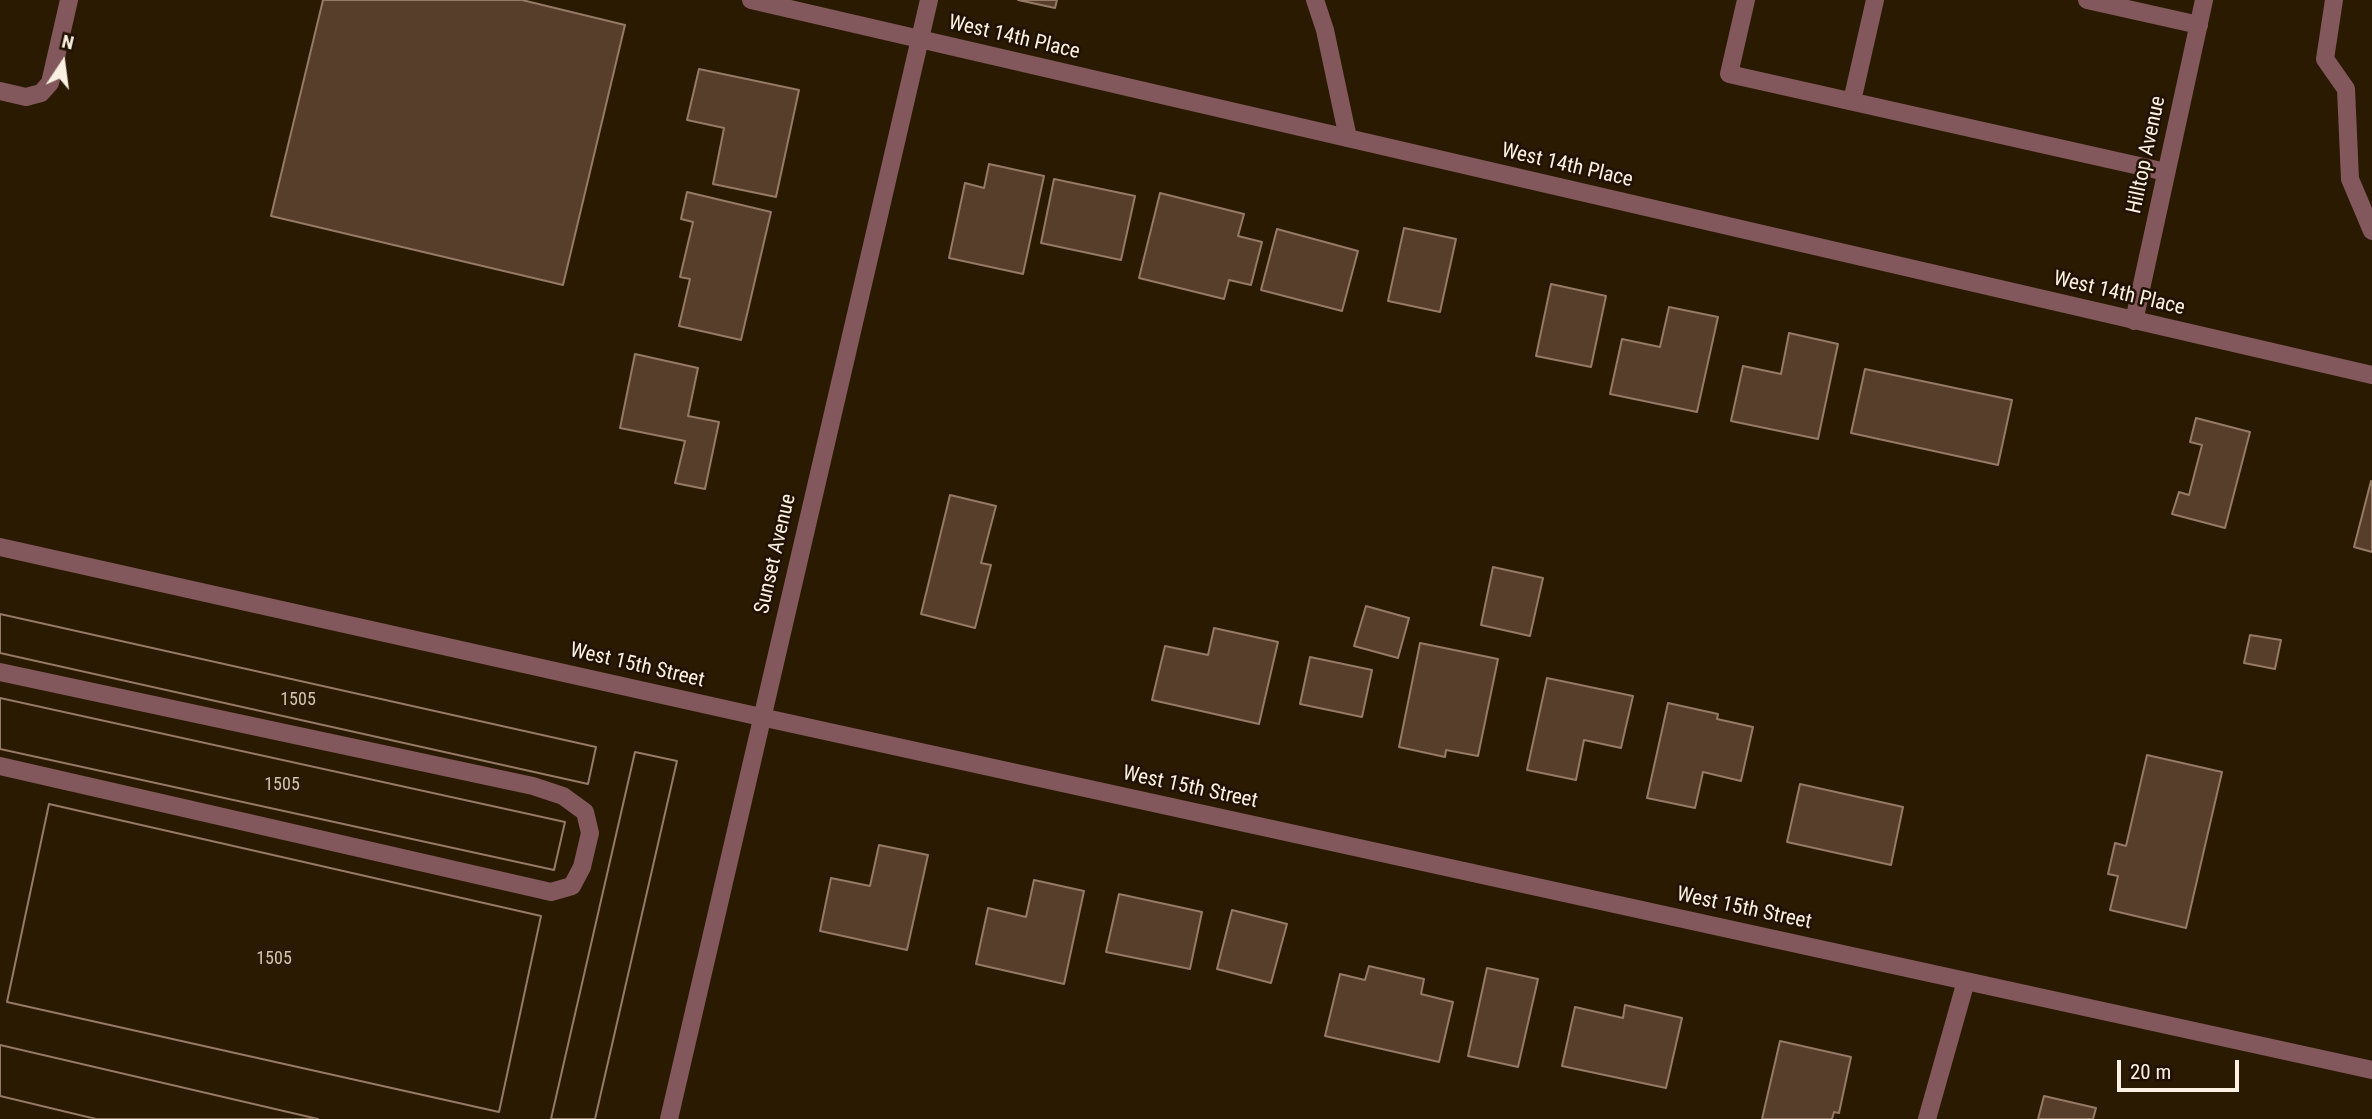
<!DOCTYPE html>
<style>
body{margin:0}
#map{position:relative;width:2372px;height:1119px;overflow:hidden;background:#2a1a02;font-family:"Roboto Condensed",sans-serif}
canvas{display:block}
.north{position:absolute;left:28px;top:28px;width:70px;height:70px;-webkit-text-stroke:5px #201100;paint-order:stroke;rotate:13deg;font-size:19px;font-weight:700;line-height:28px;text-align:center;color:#fcf1e2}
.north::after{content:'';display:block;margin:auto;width:24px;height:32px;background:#fcf1e2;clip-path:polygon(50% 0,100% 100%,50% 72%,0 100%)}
.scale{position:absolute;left:2117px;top:1060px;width:122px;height:32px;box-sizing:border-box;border:4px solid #fcf1e2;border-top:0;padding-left:9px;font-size:21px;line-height:24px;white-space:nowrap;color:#fcf1e2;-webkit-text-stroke:5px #201100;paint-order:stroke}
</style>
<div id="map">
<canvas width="2372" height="1119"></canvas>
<div class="north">N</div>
<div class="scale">20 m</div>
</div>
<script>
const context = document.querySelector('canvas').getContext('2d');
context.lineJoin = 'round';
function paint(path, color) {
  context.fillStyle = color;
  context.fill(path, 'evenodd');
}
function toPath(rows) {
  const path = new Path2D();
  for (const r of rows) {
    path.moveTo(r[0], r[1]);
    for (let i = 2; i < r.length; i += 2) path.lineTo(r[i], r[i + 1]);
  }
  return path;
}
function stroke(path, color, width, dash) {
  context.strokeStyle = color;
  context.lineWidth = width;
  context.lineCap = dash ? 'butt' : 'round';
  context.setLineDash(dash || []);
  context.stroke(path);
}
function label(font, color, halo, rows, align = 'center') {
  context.font = font + ' "Roboto Condensed",sans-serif';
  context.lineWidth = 5;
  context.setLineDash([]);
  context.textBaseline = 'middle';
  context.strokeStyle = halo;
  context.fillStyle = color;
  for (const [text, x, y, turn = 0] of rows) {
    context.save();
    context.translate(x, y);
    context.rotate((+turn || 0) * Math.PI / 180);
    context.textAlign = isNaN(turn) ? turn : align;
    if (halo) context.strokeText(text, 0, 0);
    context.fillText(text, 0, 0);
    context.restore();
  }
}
const building = toPath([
 [323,0,522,0,625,25,563,285,271,216,323,0],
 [1018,0,1057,0,1055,8,1018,0],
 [699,69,799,90,776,197,713,184,724,128,687,120,699,69],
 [989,164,1044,176,1023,274,949,258,965,183,984,188,989,164],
 [1054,179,1135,196,1121,260,1041,243,1054,179],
 [687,192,771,212,741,340,679,326,690,279,680,277,693,222,681,219,687,192],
 [1160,193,1244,214,1238,236,1262,242,1251,285,1229,280,1224,299,1139,278,1160,193],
 [1404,228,1456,239,1440,312,1388,301,1404,228],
 [1277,229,1358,251,1342,311,1261,290,1277,229],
 [1551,284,1606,296,1591,367,1536,356,1551,284],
 [1669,307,1718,317,1697,412,1610,394,1622,339,1660,347,1669,307],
 [1789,333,1838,344,1818,439,1731,421,1743,366,1781,374,1789,333],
 [635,354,698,368,688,416,719,422,705,489,675,483,685,441,620,428,635,354],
 [1865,369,2012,400,1998,465,1851,433,1865,369],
 [2196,418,2250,432,2225,528,2172,514,2179,492,2189,495,2202,445,2190,442,2196,418],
 [2371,481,2372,482,2372,552,2354,547,2371,481],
 [950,495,996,506,981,563,991,565,975,628,921,614,950,495],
 [1493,567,1543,578,1530,636,1481,625,1493,567],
 [1366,606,1409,618,1398,658,1354,646,1366,606],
 [0,614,596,747,588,784,0,653,0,614],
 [0,614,596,747,588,784,0,653,0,614],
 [1214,628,1278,642,1259,724,1152,700,1165,646,1208,655,1214,628],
 [2250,635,2281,640,2275,669,2244,663,2250,635],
 [1420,643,1498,659,1478,756,1446,750,1445,757,1399,747,1420,643],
 [1310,657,1372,670,1362,717,1300,704,1310,657],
 [1547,678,1633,696,1621,748,1584,740,1576,780,1527,770,1547,678],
 [0,698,565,822,554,870,0,749,0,698],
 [0,698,565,822,554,870,0,749,0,698],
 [1668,703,1718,714,1717,719,1753,727,1741,781,1703,772,1695,808,1647,798,1668,703],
 [635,752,677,761,595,1119,551,1119,635,752],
 [635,752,677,761,595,1119,551,1119,635,752],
 [2147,755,2222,772,2186,928,2110,910,2118,876,2108,874,2115,843,2126,846,2147,755],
 [1800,784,1903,807,1891,865,1787,842,1800,784],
 [49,804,541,916,499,1112,7,1002,49,804],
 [49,804,541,916,499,1112,7,1002,49,804],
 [879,845,928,855,907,950,820,931,831,878,870,886,879,845],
 [1034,880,1084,891,1064,984,976,964,988,908,1026,917,1034,880],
 [1119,894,1202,912,1190,969,1106,952,1119,894],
 [1232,910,1287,924,1271,983,1217,969,1232,910],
 [1369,966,1424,979,1421,994,1453,1002,1439,1062,1325,1036,1340,974,1365,980,1369,966],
 [1487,968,1538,979,1518,1067,1468,1056,1487,968],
 [1625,1005,1682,1018,1666,1088,1562,1066,1575,1007,1623,1018,1625,1005],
 [1780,1041,1851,1057,1839,1113,1834,1112,1832,1119,1762,1119,1780,1041],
 [0,1045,318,1119,96,1119,0,1096,0,1045],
 [0,1045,318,1119,96,1119,0,1096,0,1045],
 [2044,1096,2096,1108,2093,1119,2038,1119,2044,1096]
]);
const service = toPath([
 [1315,0,1325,30,1348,138],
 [1746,0,1729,74,2166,172],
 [2087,0,2199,25],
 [2334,0,2325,59,2346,89,2350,179,2372,231],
 [0,91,26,97,41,93,50,83,69,0],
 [1852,101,1875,0],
 [0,672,533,786,563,796,585,812,590,833,582,867,572,886,551,892,0,766]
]);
const minor = toPath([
 [751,0,2372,375],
 [2134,321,2204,0],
 [0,547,761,717,2372,1070],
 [669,1119,929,0],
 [1927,1119,1966,981]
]);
const numberNames = [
 ["1505",298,700],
 ["1505",282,785],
 ["1505",274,959]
];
const streetNames = [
 ["West 14th Place",1014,38,13],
 ["Hilltop Avenue",2147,155,-78],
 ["West 14th Place",1567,166,13],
 ["West 14th Place",2119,294,13],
 ["Sunset Avenue",776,554,-77],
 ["West 15th Street",637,666,13],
 ["West 15th Street",1190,788,12],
 ["West 15th Street",1744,909,12]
];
paint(building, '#573e2b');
stroke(building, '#957a65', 2);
stroke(service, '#83585d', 18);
stroke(minor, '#83585d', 18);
label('18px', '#d3c4b4', null, numberNames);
label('21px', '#fcf1e2', '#201100', streetNames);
</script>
